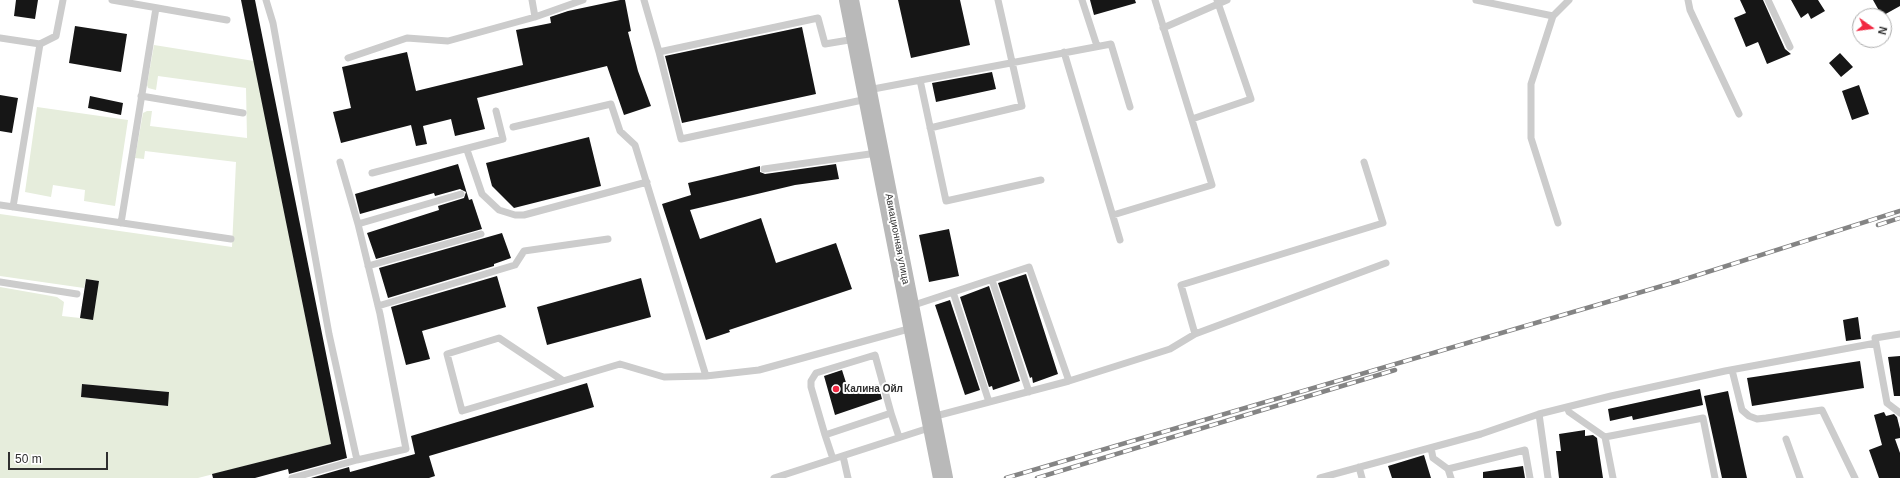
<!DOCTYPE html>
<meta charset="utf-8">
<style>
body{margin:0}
#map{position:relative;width:1900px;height:478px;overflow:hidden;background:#fff;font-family:Arial,sans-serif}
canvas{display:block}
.north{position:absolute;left:1852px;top:8px;width:40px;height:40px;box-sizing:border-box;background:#fff;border:1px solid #acacac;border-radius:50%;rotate:104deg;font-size:11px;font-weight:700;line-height:16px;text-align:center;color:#2f2f2f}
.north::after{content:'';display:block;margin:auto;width:14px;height:18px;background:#f12741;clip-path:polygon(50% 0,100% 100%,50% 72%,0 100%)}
.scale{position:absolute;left:8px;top:452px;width:100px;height:18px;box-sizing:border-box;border:2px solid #2f2f2f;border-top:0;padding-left:5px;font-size:12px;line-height:14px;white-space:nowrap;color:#2f2f2f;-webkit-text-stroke:3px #fff;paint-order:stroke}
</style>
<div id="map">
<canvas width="1900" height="478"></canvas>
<div class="north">N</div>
<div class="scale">50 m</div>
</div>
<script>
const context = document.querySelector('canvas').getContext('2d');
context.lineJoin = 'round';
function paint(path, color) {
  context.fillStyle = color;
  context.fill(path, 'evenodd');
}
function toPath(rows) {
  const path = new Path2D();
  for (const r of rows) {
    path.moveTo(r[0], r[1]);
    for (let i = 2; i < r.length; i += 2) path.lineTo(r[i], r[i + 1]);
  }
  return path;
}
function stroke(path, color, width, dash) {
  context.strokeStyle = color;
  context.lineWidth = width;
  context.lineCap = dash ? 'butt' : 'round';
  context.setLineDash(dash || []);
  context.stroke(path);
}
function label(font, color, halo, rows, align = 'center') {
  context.font = font + ' Arial,sans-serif';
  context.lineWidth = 4;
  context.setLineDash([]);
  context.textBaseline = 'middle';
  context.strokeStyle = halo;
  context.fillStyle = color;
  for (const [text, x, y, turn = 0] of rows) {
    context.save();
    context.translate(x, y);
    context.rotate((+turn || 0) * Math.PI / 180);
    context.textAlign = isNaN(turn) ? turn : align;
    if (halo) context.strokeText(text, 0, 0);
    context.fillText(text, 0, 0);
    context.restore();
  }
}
const green = toPath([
 [154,45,254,61,331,444,198,478,0,478,0,287,57,297,64,302,62,316,80,318,98,281,86,279,84,288,0,276,0,214,232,247,236,162,145,151,144,159,135,158,143,113,147,111,152,111,150,126,247,138,246,88,158,76,156,90,148,88,147,85],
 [82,384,169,392,167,406,81,397],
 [37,107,128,120,115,206,84,201,85,190,53,185,51,197,25,192]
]);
const building = toPath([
 [16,0,38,0,35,19,14,16],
 [241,0,255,0,258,15,347,458,289,474,288,469,255,478,213,478,212,474,331,444],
 [620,0,625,0,631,31,628,32,638,71,651,106,624,115,607,66,477,98,485,129,455,136,451,119,423,126,427,144,416,146,411,125,341,143,333,112,351,108,342,67,407,52,416,91,523,65,516,30,551,23,550,17,568,11],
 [898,0,960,0,970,45,911,58],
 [1090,0,1135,0,1136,3,1094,15],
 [1740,0,1763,0,1785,49,1791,54,1767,64,1758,42,1746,47,1734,18,1746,13],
 [1791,0,1818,0,1825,11,1811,19,1808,13,1801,18],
 [1873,0,1900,0,1900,6,1882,16],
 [75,26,127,34,121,72,69,63],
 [802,27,816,94,682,123,665,56],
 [1840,53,1853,67,1841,77,1829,63],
 [992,72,996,89,936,102,932,83],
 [1859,85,1869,114,1852,120,1842,91],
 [0,95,18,98,12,133,0,131],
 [90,96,123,103,121,115,88,108],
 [589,137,601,186,514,208,492,186,486,163],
 [458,164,469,200,472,199,482,229,376,259,367,233,439,210,438,206,464,198,466,192,460,189,435,196,434,193,360,214,355,194],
 [836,164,839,179,795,185,690,210,700,239,761,218,776,263,836,243,852,289,729,330,730,332,706,340,662,204,691,195,688,183,760,166,760,172,765,174],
 [949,229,959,276,929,282,919,235],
 [502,233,511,258,494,264,494,266,388,298,379,268],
 [1026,274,1058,374,1033,383,1032,377,1030,378,998,283],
 [497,276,506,307,422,331,430,359,406,365,391,307],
 [641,278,651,317,547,345,537,307],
 [86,279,99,281,93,320,80,318],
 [989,286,1020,381,993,390,992,386,989,387,960,297],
 [950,300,980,390,965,395,935,305],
 [1858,317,1861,339,1846,341,1843,320],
 [1900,356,1900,396,1894,396,1888,357],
 [1860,361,1864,388,1752,406,1747,378],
 [842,370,849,392,878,384,882,399,835,415,824,376],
 [587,383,594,407,429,456,435,476,429,478,311,478,349,467,350,472,415,454,411,436],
 [82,384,169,392,168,406,81,397],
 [1700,389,1703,405,1633,420,1632,416,1610,421,1608,409],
 [1728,391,1731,405,1747,478,1722,478,1704,396],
 [1884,412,1886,416,1894,414,1897,417,1900,429,1900,438,1895,439,1900,453,1900,478,1879,478,1869,450,1882,445,1874,415],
 [1585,430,1585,436,1593,435,1597,438,1603,478,1559,478,1556,451,1561,451,1559,434],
 [1424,455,1431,478,1392,478,1388,466],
 [1523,466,1525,478,1483,478,1483,472]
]);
const lane = toPath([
 [112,0,227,20],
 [266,0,273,23,329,334,357,460,292,478],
 [532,0,535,17],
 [644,0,659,52,818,18,825,44,855,39],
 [1082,0,1097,46],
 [1476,0,1553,16,1569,0],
 [1688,0,1690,10,1739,114],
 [1768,0,1790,47],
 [1553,16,1531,84,1531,138,1558,223],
 [1163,28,1227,0],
 [0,38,40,44,13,207],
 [40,44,56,36,63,0],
 [659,52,681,139,867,99],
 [1064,52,1120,240],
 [348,58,407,38,448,41,535,17,583,0],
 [920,80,946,201,1041,180],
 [868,90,1111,44,1130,107],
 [141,96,243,113],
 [1192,119,1251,99,1217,0],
 [513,127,611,104,620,131,635,145,706,376,759,370,912,328],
 [930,128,1022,106,998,0],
 [467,150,482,194,499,210,515,215,524,215,647,182],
 [340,162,358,224],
 [764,169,877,153],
 [372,173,503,139,496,111],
 [0,205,231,239],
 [1113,215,1212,185,1155,0],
 [121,223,156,8],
 [368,266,481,234],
 [992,280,1029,392],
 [0,282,77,294],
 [953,292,989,402],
 [378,306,515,265,524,251,608,239],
 [911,306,1029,267,1069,381],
 [1195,334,1386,263],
 [1900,334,1875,338,1887,403,1900,413],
 [1732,370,1742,410,1749,416,1757,419,1766,418,1822,410,1855,478],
 [562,380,499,338,447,354,462,411,620,364,664,377,706,376],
 [1567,407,1569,412,1605,437,1613,478],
 [1539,414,1548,478],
 [932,417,1069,381,1170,349,1195,334,1181,285,1383,223,1364,162],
 [825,435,811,387,811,381,816,373,875,355,891,413],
 [1605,437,1703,418,1715,478],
 [1786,439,1800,478],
 [1431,448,1433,458,1448,469],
 [843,456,848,478],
 [833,459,825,435,891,413,899,437],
 [357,460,406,449,380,314,358,224,461,194],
 [1359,467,1362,478],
 [774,478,932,427],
 [1320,478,1481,434,1539,414,1611,396,1725,371,1876,343],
 [1451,478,1448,469,1525,450,1530,478]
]);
const secondary = toPath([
 [849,0,943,478]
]);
const rail = toPath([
 [1878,225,1900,218],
 [1006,478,1679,281,1900,211],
 [1037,478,1395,370]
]);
const markers = [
 [836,389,4,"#f12741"]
];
const streetNames = [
 ["Авиационная улица",897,239,79]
];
const poiNames = [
 ["Калина Ойл",844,389]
];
paint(green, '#e6eddc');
paint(building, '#161616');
stroke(lane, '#ccc', 7);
stroke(secondary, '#b9b9b9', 20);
stroke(rail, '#848484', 4.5);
stroke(rail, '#fff', 3, [9]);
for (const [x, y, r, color] of markers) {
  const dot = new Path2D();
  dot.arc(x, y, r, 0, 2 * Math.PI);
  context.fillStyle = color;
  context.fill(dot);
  stroke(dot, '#fff', 1.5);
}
label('10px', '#2f2f2f', '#fff', streetNames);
label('bold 10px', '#2f2f2f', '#fff', poiNames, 'left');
</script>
